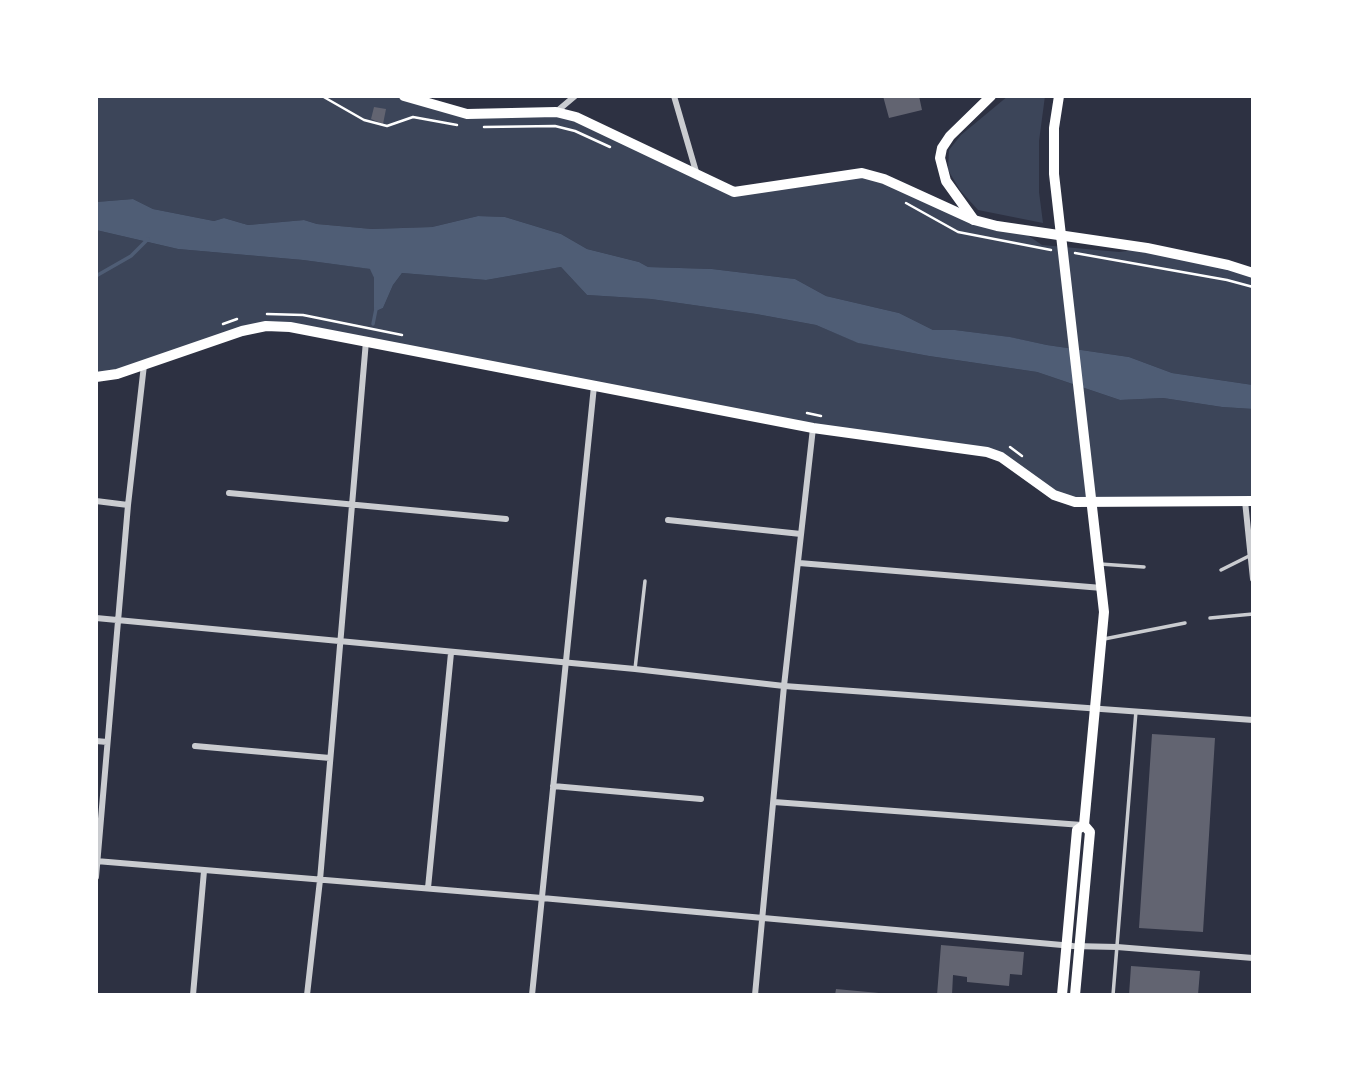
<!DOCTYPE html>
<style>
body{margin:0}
#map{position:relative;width:1349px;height:1091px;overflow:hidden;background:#2d3142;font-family:Manrope,sans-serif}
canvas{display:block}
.frame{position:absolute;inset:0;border:98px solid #fff;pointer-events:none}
</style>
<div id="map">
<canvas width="1349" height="1091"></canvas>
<div class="frame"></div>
</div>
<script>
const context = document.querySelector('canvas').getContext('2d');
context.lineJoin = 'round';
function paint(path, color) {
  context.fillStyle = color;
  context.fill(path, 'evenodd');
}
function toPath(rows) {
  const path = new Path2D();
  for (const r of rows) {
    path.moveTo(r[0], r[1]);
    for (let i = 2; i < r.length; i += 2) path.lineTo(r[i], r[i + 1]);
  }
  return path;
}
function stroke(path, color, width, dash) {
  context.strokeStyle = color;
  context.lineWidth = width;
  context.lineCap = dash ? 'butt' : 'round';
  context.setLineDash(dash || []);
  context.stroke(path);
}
const green = toPath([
 [96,96,404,96,458,112,556,112,727,190,863,173,974,220,1023,232,1042,245,1119,252,1147,248,1253,273,1253,385,1172,373,1129,357,1047,345,1009,337,955,330,933,330,899,313,826,296,795,279,712,269,648,267,639,262,587,249,561,234,505,217,478,216,432,227,372,229,317,224,304,220,248,225,224,218,214,221,153,209,133,199,96,202],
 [1008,96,1045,96,1039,141,1039,192,1043,223,978,210,960,190,948,170,949,150,961,135],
 [96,230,178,249,303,260,371,269,374,278,374,312,383,308,393,285,402,273,486,280,561,267,587,295,651,299,756,314,816,325,859,343,929,356,1037,372,1120,400,1163,398,1222,407,1253,409,1253,501,1075,502,1001,457,813,428,266,326,96,377]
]);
const water = toPath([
 [133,199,153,209,214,221,224,218,248,225,304,220,317,224,372,229,432,227,478,216,505,217,561,234,587,249,639,262,648,267,712,269,795,279,826,296,899,313,933,330,955,330,1010,337,1047,345,1129,357,1172,373,1253,385,1253,409,1222,407,1163,398,1120,400,1037,372,929,356,858,343,816,325,756,314,651,299,587,295,561,267,486,280,402,273,393,285,383,308,374,312,374,278,370,269,303,260,178,249,96,230,96,202]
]);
const stream = toPath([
 [96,276,131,256,148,239],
 [373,324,376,309]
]);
const building = toPath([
 [883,96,919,96,922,110,889,118],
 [374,107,386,109,383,124,371,119],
 [1152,734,1215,738,1203,932,1139,928],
 [941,945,1024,952,1022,975,1010,974,1009,986,967,982,967,977,953,975,952,995,937,995],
 [1131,966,1200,971,1198,995,1129,995],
 [836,989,879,993,879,995,835,995]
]);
const path = toPath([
 [322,96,364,120,387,126,413,117,457,125],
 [484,127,555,126,575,131,610,147],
 [906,203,958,232,1051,250],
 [1075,253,1227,280,1253,287],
 [267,314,303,315,402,335],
 [223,324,237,319],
 [807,413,821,416],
 [1010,447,1022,456]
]);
const service = toPath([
 [1100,564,1144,567],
 [1221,570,1249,556],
 [1210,618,1253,614],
 [1104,639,1185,623],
 [635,669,645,581],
 [1113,995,1136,711]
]);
const minor = toPath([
 [674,96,697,175],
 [556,112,575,96],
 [229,493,506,519],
 [96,501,128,505],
 [1245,501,1253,579],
 [668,520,801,534],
 [799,563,1102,588],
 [96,618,635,669,784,686,1253,720],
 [96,741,107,742],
 [195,746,330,758],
 [553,786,701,799],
 [774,802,1082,825],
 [96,861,542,898,1073,946,1117,947,1253,958],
 [96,877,128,505,144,365],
 [428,888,451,653],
 [193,995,204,871],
 [307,995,320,880,366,341],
 [532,995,594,386],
 [755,995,784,686,813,428]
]);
const secondary = toPath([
 [1059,96,1054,128,1054,174,1104,612,1084,825,1090,832,1075,995],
 [974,220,946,181,940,158,942,148,950,136,991,96],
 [1062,995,1077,830,1084,825]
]);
const primary = toPath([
 [404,96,467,114,556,112,576,117,734,192,862,173,884,179,974,220,997,226,1147,248,1228,265,1253,273],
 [96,377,117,374,242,331,266,326,290,327,813,428,987,452,1001,457,1054,495,1075,502,1253,501]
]);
paint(green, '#3c4559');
paint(water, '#4f5d75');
stroke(stream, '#4f5d75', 3.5);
paint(building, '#626471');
stroke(path, '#fff', 2.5);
stroke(service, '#caccd0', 3.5);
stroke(minor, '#caccd0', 6);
stroke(secondary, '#fff', 10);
stroke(primary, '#fff', 10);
</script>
